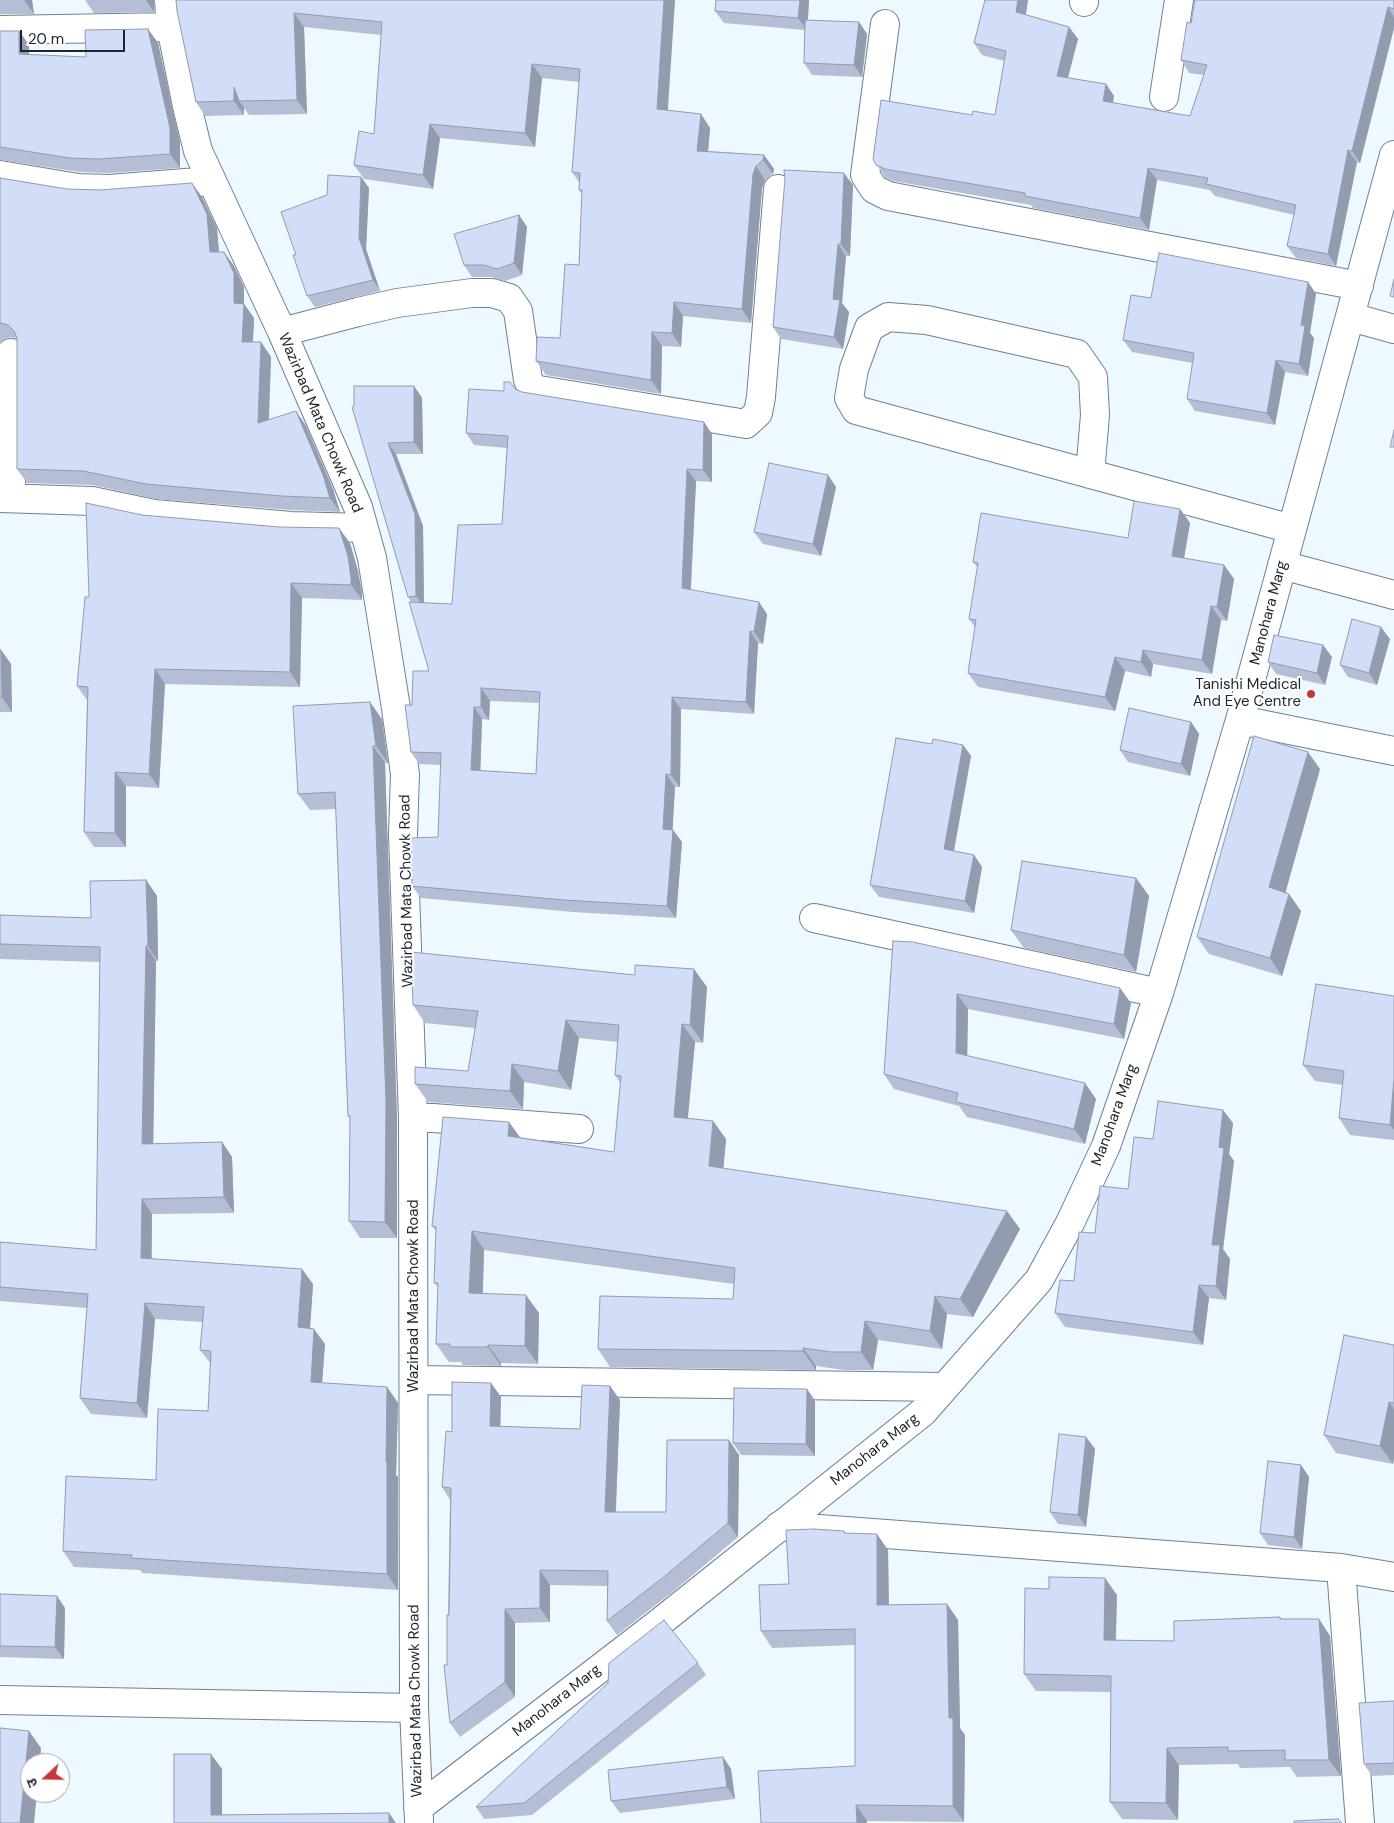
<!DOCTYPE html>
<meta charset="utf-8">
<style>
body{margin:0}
#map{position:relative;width:1394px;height:1823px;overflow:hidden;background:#eef8ff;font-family:"DM Sans","Noto Sans Devanagari",sans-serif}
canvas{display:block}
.north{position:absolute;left:20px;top:1753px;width:50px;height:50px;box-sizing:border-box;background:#fff;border:1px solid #a5a8ab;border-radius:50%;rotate:249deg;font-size:14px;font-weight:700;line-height:20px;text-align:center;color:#1d262d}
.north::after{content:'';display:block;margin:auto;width:18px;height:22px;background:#c63739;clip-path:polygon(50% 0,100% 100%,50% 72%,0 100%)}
.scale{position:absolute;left:20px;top:30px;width:105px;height:22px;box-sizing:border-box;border:2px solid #1d262d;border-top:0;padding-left:6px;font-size:15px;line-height:18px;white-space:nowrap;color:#1d262d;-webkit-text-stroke:4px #fff;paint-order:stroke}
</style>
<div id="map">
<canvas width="1394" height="1823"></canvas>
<div class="north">उ</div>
<div class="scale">20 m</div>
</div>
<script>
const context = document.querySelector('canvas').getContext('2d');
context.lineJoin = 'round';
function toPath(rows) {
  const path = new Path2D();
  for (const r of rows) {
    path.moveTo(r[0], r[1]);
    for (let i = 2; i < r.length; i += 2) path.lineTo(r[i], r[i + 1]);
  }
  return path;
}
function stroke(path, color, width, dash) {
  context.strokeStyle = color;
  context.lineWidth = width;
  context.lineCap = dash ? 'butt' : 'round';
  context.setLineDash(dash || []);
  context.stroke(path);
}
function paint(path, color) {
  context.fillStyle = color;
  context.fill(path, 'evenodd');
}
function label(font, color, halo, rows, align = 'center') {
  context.font = font + ' "DM Sans",sans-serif';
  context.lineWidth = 4;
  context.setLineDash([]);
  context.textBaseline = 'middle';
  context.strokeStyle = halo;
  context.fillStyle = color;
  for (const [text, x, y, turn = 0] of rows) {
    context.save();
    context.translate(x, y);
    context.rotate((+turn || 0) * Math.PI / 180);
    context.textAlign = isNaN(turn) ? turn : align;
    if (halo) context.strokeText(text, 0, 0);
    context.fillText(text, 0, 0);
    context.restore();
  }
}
const minor = toPath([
 [169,0,171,27,187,106,198,151,282,332,358,507,372,558,396,708,405,774,403,835,413,1118,414,1708,419,1821],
 [1084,2,1084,0],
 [885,24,865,175,874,189,888,196,1359,286],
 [0,30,171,27],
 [1164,97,1179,0],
 [0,175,78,188,109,189,211,181],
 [1351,317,1394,329],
 [282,332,358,312,397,303,472,293,492,293,509,298,518,311,528,380,533,389,746,424,758,413,761,397,778,189],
 [1090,474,1095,415,1093,377,1077,354,927,320,888,317,869,328,854,369,849,398,856,410,1292,529],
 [0,498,92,501,154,514,291,526,363,528],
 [11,498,11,353],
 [1282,565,1394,595],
 [1240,720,1394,751],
 [814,918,1159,993],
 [413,1118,433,1118,579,1129],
 [414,1380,945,1387],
 [779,1526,1341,1568,1394,1577],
 [1341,1568,1360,1823],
 [0,1700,414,1708],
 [418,1808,659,1623,923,1412,1039,1280,1070,1223,1106,1146,1159,993,1240,720,1394,155]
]);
const wall = toPath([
 [0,0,32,0,34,14,0,14],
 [85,0,155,0,154,12,94,13],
 [176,0,675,0,667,110,701,114,710,128,708,151,764,155,774,169,773,174,765,180,762,188,751,323,683,316,681,347,662,346,661,394,546,375,536,361,560,338,579,265,582,194,579,190,579,182,572,172,579,82,542,78,535,147,440,138,433,189,364,179,354,165,374,134,381,35,304,27,307,114,249,115,244,108,244,115,205,116,196,102],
 [716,0,809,0,808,21,859,22,867,34,862,77,812,75,804,63,805,30,724,23,715,11],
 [985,0,1028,0,1026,15,1069,27,1078,39,1068,78,1106,84,1114,96,1113,103,1190,116,1204,75,1189,73,1181,60,1191,23,1394,0,1394,28,1360,163,1357,162,1336,266,1296,258,1287,246,1294,215,1215,196,1210,190,1157,180,1149,230,1033,208,1031,205,893,181,885,177,873,159,972,115,995,115,1004,61,982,55,974,43],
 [148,29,158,43,180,142,180,168,109,173,80,172,0,160,0,31,19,31,29,45,29,55,86,57],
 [361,177,369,188,366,249,380,291,315,307,307,296,296,255,327,195],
 [0,178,67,189,202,197,217,228,219,252,224,252,234,266,244,287,244,304,254,318,253,342,261,342,271,357,269,420,296,411,306,426,333,489,340,512,292,510,156,499,93,485,27,483,17,469,17,339,11,337,4,339,0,343],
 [853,185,850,256,846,256,842,303,849,312,843,349,781,339,773,327],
 [519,215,527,227,522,275,505,281,492,277,472,277,464,265],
 [1308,282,1316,294,1310,333,1314,338,1308,376,1285,372,1275,425,1195,411,1187,399,1193,363,1132,352,1123,340,1151,298],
 [414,386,422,398,423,454,396,454,423,526,424,603,452,604,502,524,507,448,474,445,466,433,504,391,515,389,522,392,704,422,712,434,712,482,696,481,691,590,767,614,763,644,758,643,754,714,681,709,680,787,675,787,672,830,673,830,682,842,676,918,573,912,421,898,412,886,438,837,441,765,419,764,411,752,412,705,429,671,411,602,408,597,352,407],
 [490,701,540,703,536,774,480,771,482,719,489,720],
 [828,475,836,487,821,556,763,544,754,532],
 [1180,509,1190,523,1184,558,1224,565,1234,579,1227,621,1221,620,1212,674,1153,664,1151,677,1125,671,1115,711,978,687,968,673,975,627,969,619,978,568,973,562,1128,538],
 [142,515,350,543,358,571,362,593,362,600,302,598,300,687,165,684,159,788,126,786,126,847,94,847,84,832,87,700,77,686,89,597],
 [1390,639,1377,685,1348,677,1340,665],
 [1323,645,1332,657,1325,685,1276,674,1268,662],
 [0,650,1,650,11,664,12,712,0,712],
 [382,719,388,763,385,763,397,1118,397,1238,360,1238,349,1221,350,1119,348,1116,336,809,310,810,298,794],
 [1191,722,1199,734,1190,776,1128,762,1120,750],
 [932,744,963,745,971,756,954,851,974,855,982,867,974,913,879,897,870,885],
 [1320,769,1285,892,1301,911,1282,976,1209,954,1197,937],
 [1136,878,1149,896,1136,972,1024,948,1011,930],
 [146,880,157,896,158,961,156,961,153,1144,222,1142,232,1157,234,1213,152,1214,152,1259,313,1284,310,1328,325,1344,322,1383,387,1387,398,1403,396,1475,398,1477,398,1590,142,1573,140,1570,74,1567,63,1551,156,1480,208,1411,211,1364,200,1350,203,1322,155,1319,147,1418,91,1414,80,1398,87,1308,0,1301,0,1242,96,1250,100,962,0,959,0,915,91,918],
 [893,941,1131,1003,1124,1039,968,1009,967,1056,1096,1099,1085,1144,967,1117,959,1106,894,1089,884,1074],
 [707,987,703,1043,695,1042,688,1118,713,1121,726,1139,723,1168,1020,1229,973,1317,947,1314,942,1349,878,1340,873,1370,844,1370,816,1366,816,1370,610,1367,598,1349,733,1299,734,1284,484,1250,483,1294,539,1313,538,1364,501,1363,501,1366,463,1365,461,1362,449,1362,436,1344,438,1287,434,1283,436,1231,432,1226,519,1137,614,1152,621,1084,615,1075,618,1042,579,1038,571,1090,524,1082,523,1109,428,1102,415,1084,468,1071,475,1028,425,1023,413,1005],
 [1394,996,1394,1140,1350,1135,1339,1118,1343,1085,1315,1081,1303,1065],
 [1233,1123,1229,1154,1234,1161,1223,1249,1230,1259,1226,1300,1209,1298,1203,1345,1065,1327,1055,1313,1074,1281,1095,1233,1128,1189,1153,1139],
 [1394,1345,1394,1458,1393,1464,1336,1453,1324,1435],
 [491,1383,501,1397,500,1426,580,1429,610,1386,620,1400,616,1512,666,1512,739,1455,738,1537,675,1590,617,1635,607,1621,607,1586,550,1585,550,1622,515,1623,515,1697,460,1737,450,1723,447,1665,450,1500,442,1487,452,1432],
 [807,1389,815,1401,815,1456,741,1455,733,1443],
 [1086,1437,1095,1449,1086,1527,1058,1524,1050,1512],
 [1301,1465,1309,1477,1302,1549,1268,1545,1260,1533],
 [844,1531,845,1533,888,1550,889,1605,947,1604,958,1620,960,1728,965,1735,964,1822,867,1821,761,1823,855,1766,855,1645,772,1648,761,1631,789,1584],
 [1049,1589,1117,1595,1116,1640,1174,1641,1280,1617,1282,1619,1319,1619,1330,1636,1341,1776,1297,1777,1290,1767,1240,1768,1238,1764,1179,1765,1178,1820,1122,1819,1110,1802,1111,1692,1036,1691,1024,1674],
 [0,1594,65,1608,64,1659,0,1657],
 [698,1663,706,1675,532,1815,484,1819,476,1807],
 [1394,1701,1394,1775,1372,1776,1364,1764],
 [723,1757,731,1769,735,1799,620,1813,611,1801]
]);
const shadedWall = toPath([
 [24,0,32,0,34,14],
 [146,0,155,0,154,12],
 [664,0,675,0,667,123,657,109],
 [800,0,809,0,807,30,798,18],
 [1018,0,1028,0,1024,25,1016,12],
 [1388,7,1394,17,1394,28,1360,163,1352,151],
 [294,13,304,27,307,114,297,100],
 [859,22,867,34,862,77,854,65],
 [1069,27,1078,39,1065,88,1057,76],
 [148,29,158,43,180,142,180,168,170,154],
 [19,31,29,45,29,68,19,54],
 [532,64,542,78,535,147,525,133],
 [1106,84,1114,96,1111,113,1103,101],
 [234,87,239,101,244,107,244,115,234,101],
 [701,114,710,128,707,165,697,151],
 [430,124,440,138,433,189,423,175],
 [1348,150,1357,162,1336,266,1328,254],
 [764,155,774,169,773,174,763,160],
 [756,166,765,180,762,188,751,323,742,309,753,174],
 [1148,168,1157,180,1149,230,1140,218],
 [844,173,853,185,850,256,841,244],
 [361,177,369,188,366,249,380,291,373,280,359,238],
 [192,183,202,197,217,228,220,266,210,252],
 [519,215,527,227,522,275,514,263],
 [838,244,846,256,842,303,849,312,843,349,834,337,833,299],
 [224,252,234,266,244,287,244,306,244,304,254,318,252,356,242,342],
 [1308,282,1316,294,1310,333,1314,338,1308,376,1299,364,1301,325],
 [674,302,683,316,681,347,672,333],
 [652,332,662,346,661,394,651,380],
 [261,342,271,357,268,437,258,423],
 [1276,360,1285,372,1275,425,1267,413],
 [414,386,422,398,423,454,414,442],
 [296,411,306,426,333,489,340,512,330,498],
 [704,422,712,434,712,482,703,470],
 [388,443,396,454,423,526,424,608,416,596],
 [687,469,696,481,690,600,682,588],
 [828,475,836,487,821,556,813,544],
 [1180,509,1190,523,1182,570,1172,556],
 [339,528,350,543,358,571,362,593,362,600,351,585],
 [1224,565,1234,579,1227,621,1217,607],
 [291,583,302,598,300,687,290,672],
 [759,602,767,614,763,644,754,632],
 [1211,606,1221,620,1212,674,1202,660],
 [1381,627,1390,639,1377,685,1369,673],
 [750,631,758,643,754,714,746,702],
 [1323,645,1332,657,1325,685,1317,673],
 [1,650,11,664,12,712,2,697],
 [1143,650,1153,664,1151,677,1141,662],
 [1115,657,1125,671,1115,711,1105,697],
 [155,669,165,684,159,788,149,774],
 [481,688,490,701,489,720,481,707],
 [672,697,681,709,680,787,671,775],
 [370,702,382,719,388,763,376,746],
 [474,707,482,719,480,783,471,770],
 [1191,722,1199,734,1190,776,1181,764],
 [963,745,971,756,952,861,944,849],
 [373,746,385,763,397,1118,397,1238,385,1222],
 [1308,752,1320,769,1282,905,1269,887],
 [115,772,126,786,126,847,115,833],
 [666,774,675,787,672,841,663,829],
 [673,830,682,842,676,918,667,906],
 [974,855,982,867,974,913,965,901],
 [1136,878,1149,896,1136,972,1124,955],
 [146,880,157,896,158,961,148,946],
 [1289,894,1301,911,1282,976,1270,958],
 [146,946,156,961,153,1160,142,1144],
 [694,969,707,987,703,1043,690,1025],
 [1120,988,1131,1003,1124,1039,1114,1024],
 [957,994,968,1009,967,1068,956,1053],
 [566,1020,579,1038,571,1090,558,1071],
 [682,1024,695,1042,686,1135,674,1117],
 [512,1064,524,1082,523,1109,510,1091],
 [1394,1079,1394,1130,1390,1125],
 [1085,1083,1096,1099,1085,1144,1074,1129],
 [1223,1110,1233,1123,1229,1154,1234,1161,1223,1249,1230,1259,1226,1300,1216,1286,1212,1245,1219,1147],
 [713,1121,726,1139,722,1184,709,1166],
 [509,1122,522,1140,508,1136],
 [222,1142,232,1157,234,1213,224,1197],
 [142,1199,152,1214,151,1273,141,1258],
 [1007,1211,1020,1229,973,1317,960,1299],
 [472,1231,484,1250,482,1312,469,1293],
 [302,1269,313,1284,309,1343,298,1327],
 [1199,1285,1209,1298,1203,1345,1193,1332],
 [526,1295,539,1313,538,1364,525,1346],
 [935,1296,947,1314,942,1349,930,1331],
 [145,1303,155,1319,147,1418,137,1403],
 [865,1321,878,1340,873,1370,861,1352],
 [314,1329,325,1344,321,1397,311,1382],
 [488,1345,501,1363,501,1366,488,1347],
 [803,1348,816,1366,816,1370,803,1351],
 [491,1383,501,1397,500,1440,490,1426],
 [610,1386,620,1400,615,1526,605,1512],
 [387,1387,398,1403,396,1475,398,1477,398,1590,387,1574,386,1462],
 [807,1389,815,1401,815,1456,806,1444],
 [1389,1402,1394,1409,1394,1458,1393,1464,1380,1446],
 [1086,1437,1095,1449,1086,1527,1078,1515],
 [729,1440,739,1455,738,1537,728,1523],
 [1301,1465,1309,1477,1302,1549,1294,1537],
 [877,1534,888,1550,889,1621,877,1605],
 [540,1570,550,1585,550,1622,540,1608],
 [1105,1578,1117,1595,1115,1657,1104,1640],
 [57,1596,65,1608,64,1659,55,1647],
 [947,1604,958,1620,960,1728,965,1735,964,1822,953,1806,949,1718],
 [505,1609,515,1623,515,1697,505,1682],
 [1319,1619,1330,1636,1341,1776,1329,1760],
 [29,1731,41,1748,40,1763,30,1763,30,1793,37,1793,34,1823,20,1823],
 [1167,1748,1179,1765,1178,1820,1166,1803],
 [211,1754,222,1769,222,1823,211,1815],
 [723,1757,731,1769,735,1799,727,1787],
 [856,1805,867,1821,867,1823,857,1823],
 [389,1813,396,1823,389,1823]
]);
const building = toPath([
 [176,0,664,0,657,109,701,114,697,151,764,155,763,160,756,166,753,174,742,309,674,302,672,333,652,332,651,380,536,361,537,337,560,338,565,264,579,265,582,190,579,190,580,173,572,172,580,69,532,64,525,133,430,124,423,175,354,165,359,131,374,134,382,22,294,13,297,100,239,101,234,87,234,101,196,102,177,11,176,0],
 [716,0,800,0,798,18,715,11,716,0],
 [985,0,1018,0,1016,12,1069,27,1057,76,1106,84,1103,101,1190,116,1207,65,1181,60,1187,22,1191,23,1195,0,1394,0,1394,9,1388,7,1352,151,1348,150,1328,254,1287,246,1296,205,1206,184,1208,178,1148,168,1140,218,1025,196,1025,193,885,169,876,165,873,159,881,100,972,115,973,111,995,115,1006,51,974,43,985,0],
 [805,20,859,22,854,65,804,63,805,20],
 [148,29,170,128,170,154,99,159,70,158,0,147,0,31,19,31,19,54,86,57,85,30,148,29],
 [784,170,844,173,841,244,838,244,833,299,840,300,834,337,773,327,785,178,784,170],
 [328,175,361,177,359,238,373,280,307,296,293,255,296,255,281,212,327,195,328,175],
 [0,178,67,189,100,190,192,183,207,214,210,252,224,252,234,273,234,303,244,304,242,342,261,342,258,423,296,411,323,475,330,498,282,496,146,484,83,471,17,469,17,338,14,331,8,325,0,323,0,178],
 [519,215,514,263,497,269,484,265,464,265,454,234,519,215],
 [1159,253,1308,282,1301,325,1305,326,1299,364,1276,360,1267,413,1187,399,1194,353,1123,340,1131,295,1151,298,1159,253],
 [1394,279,1394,297,1390,296,1394,279],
 [504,382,510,382,515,389,522,392,704,422,703,470,687,469,682,588,759,602,754,632,750,631,746,702,672,697,671,775,666,774,663,829,673,830,667,906,564,900,412,886,411,838,438,837,441,753,411,752,405,705,412,705,413,671,429,671,409,602,452,604,458,525,502,524,508,436,466,433,469,389,504,391,504,382],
 [481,688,540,692,536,774,471,770,474,707,481,707,481,688],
 [354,386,414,386,414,442,388,443,415,514,416,596,408,597,352,407,354,406,354,386],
 [1394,430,1394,447,1390,447,1394,430],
 [769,463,828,475,813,544,754,532,769,463],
 [1134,501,1180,509,1172,556,1224,565,1217,607,1211,606,1202,660,1143,650,1141,662,1115,657,1105,697,968,673,976,620,969,619,978,563,973,562,981,513,1128,538,1134,501],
 [86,503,142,515,279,527,339,528,348,556,351,578,351,585,291,583,290,672,155,669,149,774,115,772,115,833,84,832,88,687,77,686,85,597,89,597,86,503],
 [1352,619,1381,627,1369,673,1340,665,1352,619],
 [1274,635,1323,645,1317,673,1268,662,1274,635],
 [0,650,1,650,2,697,0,697,0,650],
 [370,702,376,746,373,746,386,1101,385,1222,349,1221,350,1116,348,1116,335,792,298,794,293,706,370,702],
 [1129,708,1191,722,1181,764,1120,750,1129,708],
 [1254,736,1308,752,1269,887,1289,894,1270,958,1197,937,1254,736],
 [896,738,932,744,933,739,963,745,944,849,974,855,965,901,870,885,896,738],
 [1022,861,1136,878,1124,955,1011,930,1022,861],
 [146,880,148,946,146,946,142,1144,222,1142,224,1197,142,1199,141,1258,302,1269,298,1327,314,1329,311,1382,387,1387,386,1462,387,1462,387,1574,131,1558,132,1555,63,1551,66,1476,156,1480,158,1409,208,1411,211,1351,200,1350,204,1307,145,1303,137,1403,80,1398,88,1294,0,1287,0,1242,96,1250,100,947,0,944,0,915,91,918,90,881,146,880],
 [893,941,913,942,1120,988,1114,1024,957,994,956,1053,1085,1083,1074,1129,956,1102,958,1093,884,1074,893,941],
 [411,952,635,975,635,965,694,969,690,1025,682,1024,674,1117,713,1121,709,1166,1007,1211,960,1299,935,1296,930,1331,865,1321,861,1352,831,1352,803,1348,803,1351,598,1349,600,1296,733,1299,735,1268,472,1231,469,1293,526,1295,525,1346,488,1345,488,1347,450,1347,450,1344,436,1344,438,1283,434,1283,436,1227,432,1226,443,1117,509,1122,508,1136,614,1152,621,1076,615,1075,619,1025,566,1020,558,1071,512,1064,510,1091,415,1084,415,1067,468,1071,478,1011,413,1005,411,952],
 [1316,984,1394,996,1394,1079,1390,1125,1339,1118,1344,1071,1303,1065,1316,984],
 [1158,1101,1223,1110,1219,1147,1224,1148,1212,1245,1220,1245,1216,1286,1199,1285,1193,1332,1055,1313,1060,1280,1074,1281,1079,1232,1095,1233,1100,1186,1128,1189,1134,1137,1153,1139,1158,1101],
 [1344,1335,1394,1345,1394,1403,1389,1402,1380,1446,1324,1435,1344,1335],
 [452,1382,491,1383,490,1426,580,1429,582,1385,610,1386,605,1512,666,1512,667,1440,729,1440,728,1523,665,1576,607,1621,608,1571,540,1570,540,1608,505,1609,505,1682,450,1723,444,1665,447,1665,447,1615,449,1615,451,1488,442,1487,446,1431,452,1432,452,1382],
 [734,1388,807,1389,806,1444,733,1443,734,1388],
 [1059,1434,1086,1437,1078,1515,1050,1512,1059,1434],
 [1268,1461,1301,1465,1294,1537,1260,1533,1268,1461],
 [814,1529,844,1531,844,1533,877,1534,877,1605,947,1604,949,1718,953,1718,953,1806,856,1805,857,1823,761,1823,758,1771,855,1766,855,1629,761,1631,759,1585,789,1584,786,1530,814,1529],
 [1049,1577,1105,1578,1104,1640,1174,1641,1174,1621,1280,1617,1280,1619,1319,1619,1329,1760,1285,1760,1285,1750,1228,1751,1228,1747,1167,1748,1166,1803,1110,1802,1111,1676,1024,1674,1025,1588,1049,1589,1049,1577],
 [0,1594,57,1596,55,1647,0,1646,0,1594],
 [664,1620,698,1663,524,1803,476,1807,608,1683,609,1663,664,1620],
 [1394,1701,1394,1763,1364,1764,1359,1703,1394,1701],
 [0,1728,29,1731,20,1823,0,1823,0,1728],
 [174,1754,211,1754,211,1815,389,1813,389,1823,174,1823,174,1754],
 [723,1757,727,1787,611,1801,608,1770,723,1757],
 [1338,1819,1342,1823,1294,1823,1294,1821,1338,1819]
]);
const markers = [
 [1311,694,5,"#c63739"]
];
const streetNames = [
 ["Wazirbad Mata Chowk Road",320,423,67],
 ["Manohara Marg",1269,613,-75],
 ["Wazirbad Mata Chowk Road",407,891,-91],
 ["Manohara Marg",1115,1115,-70],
 ["Wazirbad Mata Chowk Road",414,1296,-90],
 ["Manohara Marg",875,1450,-38],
 ["Wazirbad Mata Chowk Road",416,1701,-91],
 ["Manohara Marg",557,1701,-38]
];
const poiNames = [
 ["Tanishi Medical",1301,685],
 ["And Eye Centre",1301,702]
];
stroke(minor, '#6c8292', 30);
stroke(minor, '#fff', 28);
paint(wall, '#b5bed5');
paint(shadedWall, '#939bae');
paint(building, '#d2ddf8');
stroke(building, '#939bae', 1);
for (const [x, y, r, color] of markers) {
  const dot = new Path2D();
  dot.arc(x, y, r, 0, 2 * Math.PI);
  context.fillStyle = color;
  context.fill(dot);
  stroke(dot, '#fff', 2);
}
label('15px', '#1d262d', '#fff', streetNames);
label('15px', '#1d262d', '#fff', poiNames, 'right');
</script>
